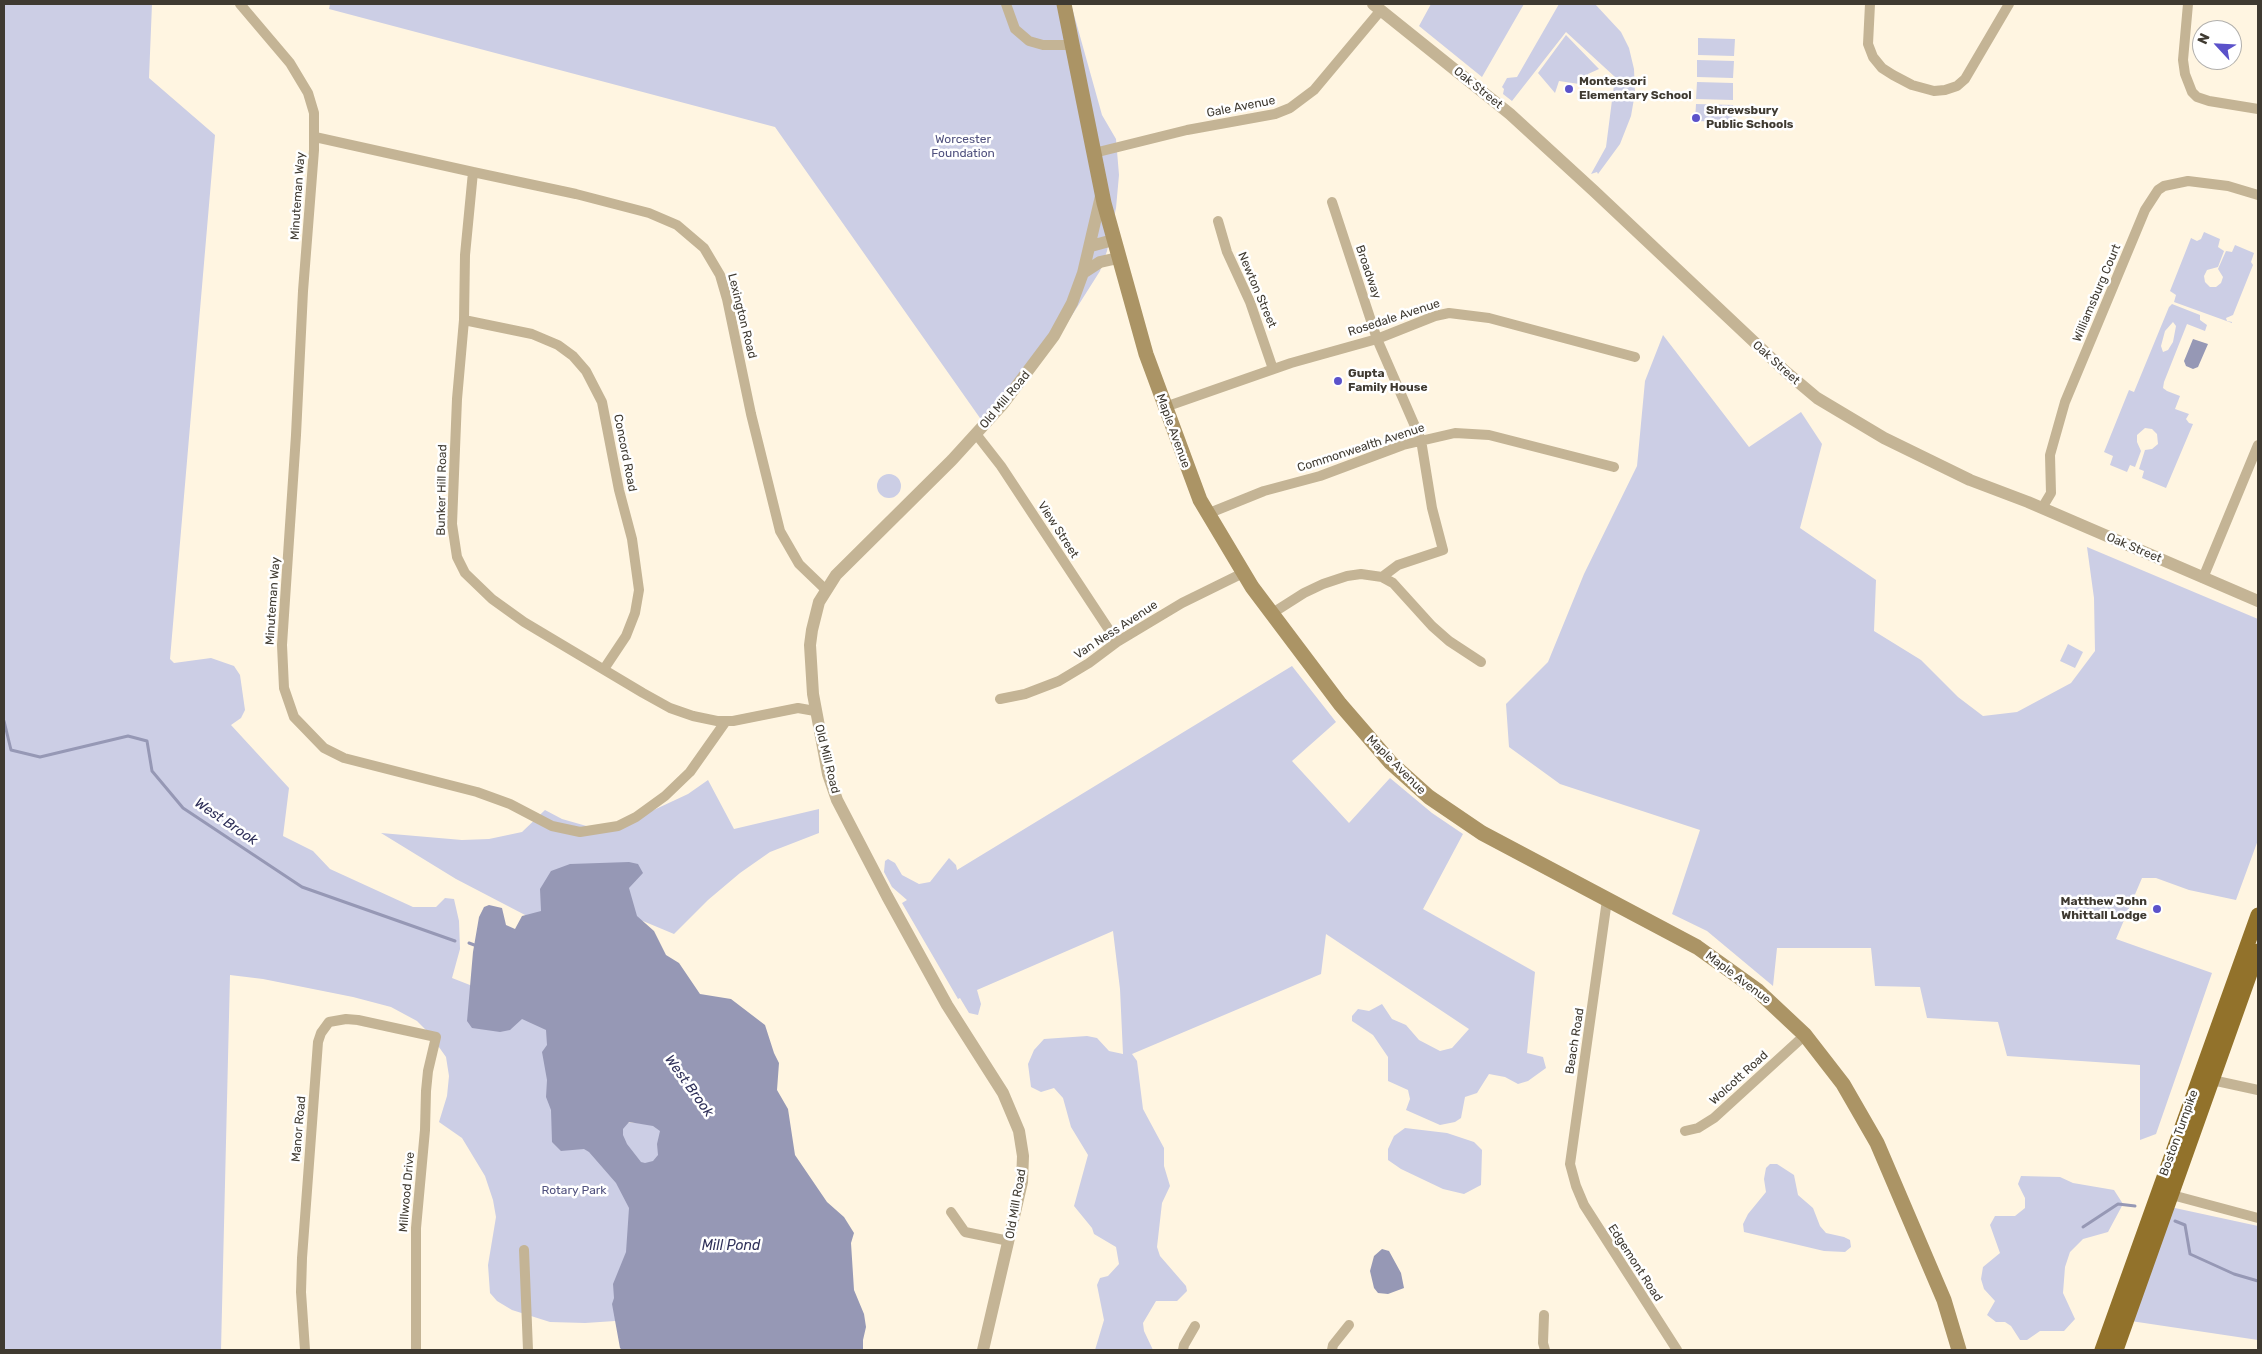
<!DOCTYPE html>
<style>
body{margin:0}
#map{position:relative;width:2262px;height:1354px;overflow:hidden;background:#fff5e1;font-family:Rubik,sans-serif}
canvas{display:block}
.frame{position:absolute;inset:0;border:5px solid #3f3a31;pointer-events:none}
.north{position:absolute;left:2192px;top:20px;width:50px;height:50px;box-sizing:border-box;background:#fff;border:1px solid #b2b0ad;border-radius:50%;rotate:295deg;font-size:14px;font-weight:700;line-height:20px;text-align:center;color:#3f3a31}
.north::after{content:'';display:block;margin:auto;width:18px;height:22px;background:#5b52ca;clip-path:polygon(50% 0,100% 100%,50% 72%,0 100%)}
</style>
<div id="map">
<canvas width="2262" height="1354"></canvas>
<div class="frame"></div>
<div class="north">N</div>
</div>
<script>
const context = document.querySelector('canvas').getContext('2d');
context.lineJoin = 'round';
function paint(path, color) {
  context.fillStyle = color;
  context.fill(path, 'evenodd');
}
function toPath(rows) {
  const path = new Path2D();
  for (const r of rows) {
    if (r.length === 3) {
      path.moveTo(r[0] + r[2], r[1]);
      path.arc(r[0], r[1], r[2], 0, 2 * Math.PI);
      continue;
    }
    path.moveTo(r[0], r[1]);
    for (let i = 2; i < r.length; i += 2) path.lineTo(r[i], r[i + 1]);
  }
  return path;
}
function stroke(path, color, width, dash) {
  context.strokeStyle = color;
  context.lineWidth = width;
  context.lineCap = dash ? 'butt' : 'round';
  context.setLineDash(dash || []);
  context.stroke(path);
}
function label(font, color, halo, rows, align = 'center') {
  context.font = font + ' Rubik,sans-serif';
  context.lineWidth = 5;
  context.setLineDash([]);
  context.textBaseline = 'middle';
  context.strokeStyle = halo;
  context.fillStyle = color;
  for (const [text, x, y, turn = 0] of rows) {
    context.save();
    context.translate(x, y);
    context.rotate((+turn || 0) * Math.PI / 180);
    context.textAlign = isNaN(turn) ? turn : align;
    if (halo) context.strokeText(text, 0, 0);
    context.fillText(text, 0, 0);
    context.restore();
  }
}
const green = toPath([
 [4,4,152,4,149,78,215,135,170,659,174,663,211,658,234,666,240,675,245,710,241,718,231,725,289,788,283,836,313,851,330,869,413,907,436,907,445,898,454,899,459,921,460,949,452,978,516,1003,548,1019,625,1122,686,1127,615,1321,585,1323,550,1322,512,1310,497,1301,490,1293,488,1265,496,1217,493,1200,485,1176,462,1138,439,1122,447,1096,449,1076,446,1057,429,1033,417,1021,391,1007,353,997,263,979,230,975,221,1350,4,1350],
 [330,4,1071,4,1102,115,1116,139,1119,175,1116,208,1107,251,1100,271,1050,350,987,428,775,127,329,9],
 [1431,4,1524,4,1482,77,1419,26],
 [1559,4,1595,4,1621,32,1629,48,1634,69,1635,93,1631,116,1620,144,1598,174,1597,172,1591,174,1606,147,1615,77,1566,32,1512,101,1503,94,1504,89,1502,87,1507,78,1517,77],
 [1566,35,1599,69,1588,74,1586,85,1559,81,1555,93,1538,73],
 [1698,38,1735,39,1734,56,1698,55],
 [1697,60,1734,61,1733,78,1697,77],
 [1697,82,1733,83,1733,100,1696,99],
 [1696,104,1733,105,1732,122,1695,121],
 [2204,232,2220,239,2218,247,2224,251,2218,267,2207,270,2204,276,2205,282,2210,287,2216,287,2221,283,2223,277,2218,269,2226,251,2232,252,2235,245,2254,253,2251,262,2253,265,2233,315,2226,318,2227,321,2232,322,2232,323,2174,302,2176,295,2170,291,2191,238,2197,241,2201,239],
 [2172,304,2200,315,2200,320,2207,325,2205,331,2187,324,2164,382,2163,388,2167,391,2180,396,2175,409,2189,414,2186,419,2189,423,2193,424,2166,488,2142,478,2144,471,2139,469,2145,450,2152,449,2158,444,2157,434,2152,429,2145,428,2137,435,2137,442,2141,451,2135,467,2130,465,2127,472,2110,465,2113,456,2104,452,2129,390,2134,392,2169,307],
 [2173,322,2176,326,2173,342,2168,350,2163,352,2161,346,2165,331],
 [1663,335,1749,447,1801,412,1822,444,1800,528,1876,580,1874,631,1921,660,1958,697,1983,716,2017,712,2071,683,2095,651,2094,598,2087,547,2258,619,2258,840,2236,900,2189,890,2156,878,2142,878,2116,939,2212,973,2156,1134,2140,1140,2140,1065,2007,1056,1998,1022,1927,1018,1920,987,1875,986,1871,948,1777,948,1773,986,1707,931,1672,914,1700,830,1560,784,1509,747,1506,704,1548,662,1584,574,1637,466,1645,381],
 [889,486,12],
 [2068,644,2083,652,2075,668,2060,661],
 [1292,666,1336,722,1292,761,1349,823,1390,778,1432,813,1463,834,1423,909,1535,972,1527,1053,1543,1057,1546,1068,1528,1081,1518,1084,1505,1077,1489,1074,1477,1093,1465,1097,1461,1118,1455,1122,1440,1125,1406,1110,1410,1099,1408,1090,1388,1081,1388,1057,1373,1035,1352,1021,1352,1016,1358,1009,1369,1011,1382,1004,1392,1019,1406,1025,1419,1040,1440,1051,1452,1048,1469,1029,1326,934,1321,974,1132,1054,1137,1061,1143,1109,1164,1148,1164,1166,1170,1186,1162,1203,1157,1247,1160,1256,1186,1286,1187,1291,1177,1301,1156,1301,1143,1323,1144,1331,1153,1350,1095,1350,1104,1320,1097,1285,1100,1278,1108,1276,1119,1264,1116,1247,1094,1234,1092,1228,1074,1206,1088,1155,1071,1127,1063,1098,1054,1088,1041,1092,1031,1087,1028,1064,1034,1050,1044,1039,1087,1036,1097,1038,1109,1051,1123,1054,1120,989,1113,931,977,990,981,1004,978,1015,969,1013,960,998,958,999,902,903,907,900,892,887,884,872,885,861,888,859,895,863,902,875,919,884,930,882,949,858,956,865,957,870],
 [708,780,734,829,819,809,819,833,770,852,740,873,708,900,674,934,571,891,533,925,527,916,456,879,381,833,462,840,489,839,522,832,545,810,562,819,590,827,628,822,688,794],
 [1405,1128,1447,1133,1474,1142,1482,1150,1481,1185,1464,1194,1443,1189,1401,1169,1388,1160,1388,1149,1394,1136],
 [1770,1164,1777,1164,1794,1175,1798,1195,1813,1208,1820,1226,1826,1233,1844,1237,1850,1240,1851,1247,1845,1252,1824,1251,1744,1232,1743,1224,1748,1214,1766,1192,1764,1179,1766,1168],
 [2021,1176,2060,1177,2073,1183,2114,1190,2123,1204,2108,1232,2083,1239,2070,1252,2065,1267,2063,1293,2075,1319,2064,1331,2040,1331,2027,1340,2020,1340,2011,1326,2005,1322,1996,1322,1987,1315,1995,1301,1984,1289,1981,1279,1983,1267,2000,1253,1990,1225,1995,1216,2015,1216,2025,1208,2025,1198,2018,1184],
 [2161,1205,2258,1226,2258,1340,2124,1320]
]);
const water = toPath([
 [2193,339,2208,344,2198,367,2193,369,2186,366,2184,361],
 [629,862,638,864,643,873,629,888,637,916,654,931,666,955,679,963,700,994,731,999,765,1025,774,1053,779,1063,777,1090,788,1109,795,1155,827,1202,844,1217,854,1233,851,1243,854,1290,864,1314,866,1327,863,1340,863,1350,622,1350,620,1348,612,1304,614,1298,613,1284,626,1252,629,1208,616,1183,589,1152,584,1149,561,1151,552,1142,551,1110,546,1097,547,1080,542,1052,547,1045,546,1030,522,1019,510,1030,500,1032,472,1028,467,1021,473,952,479,917,484,907,489,905,502,908,506,925,515,929,522,916,541,911,540,889,551,871,570,864],
 [629,1122,653,1126,660,1131,657,1144,658,1155,653,1161,645,1163,641,1162,627,1144,623,1135,623,1129],
 [1382,1249,1389,1251,1401,1273,1404,1288,1388,1294,1378,1293,1374,1288,1370,1271,1374,1256]
]);
const stream = toPath([
 [4,721,11,750,40,757,128,736,147,741,152,771,183,808,302,887,455,941],
 [469,943,477,946],
 [2175,1221,2185,1225,2190,1254,2234,1274,2258,1281],
 [2083,1227,2118,1204,2135,1206]
]);
const minor = toPath([
 [240,4,290,63,308,93,314,113,314,150,303,291,296,435,282,645,284,688,294,717,324,748,344,758,477,792,510,804,552,826,580,832,618,826,636,817,665,796,690,772,726,721],
 [1006,4,1015,29,1029,41,1043,45,1072,45],
 [1870,4,1868,44,1873,57,1882,68,1893,75,1912,85,1934,91,1945,90,1957,86,1965,79,2009,4],
 [2188,4,2183,60,2185,74,2192,92,2197,97,2209,101,2258,109],
 [315,137,473,172,465,255,464,320,457,399,452,524,457,557,465,573,492,599,524,622,643,693,670,708,693,716,717,721,733,721,798,708,815,711],
 [1094,153,1187,130,1275,114,1290,108,1314,90,1381,10],
 [473,172,576,194,649,213,677,225,704,248,720,275,727,299,751,414,780,531,799,564,825,589],
 [1218,221,1227,252,1250,302,1273,369],
 [464,320,532,334,558,345,573,356,586,371,602,402,619,490,632,539,639,590,635,613,626,636,604,669],
 [1165,407,1291,363,1377,339,1435,316,1449,313,1489,318,1635,357],
 [976,434,1001,466,1117,642],
 [2042,508,2051,493,2050,455,2065,402,2145,210,2158,190,2164,186,2188,181,2228,186,2258,195],
 [1207,514,1264,491,1320,476,1403,445,1455,433,1489,435,1614,467],
 [1382,577,1393,583,1432,626,1449,641,1481,662],
 [2203,578,2258,445],
 [1271,614,1304,593,1323,584,1347,576,1361,574,1382,577,1398,565,1443,550,1432,508,1421,440,1377,339,1332,202],
 [1000,699,1025,694,1059,681,1089,663,1117,642,1182,603,1243,573],
 [1607,900,1570,1164,1576,1186,1584,1205,1677,1350],
 [2212,1080,2258,1090],
 [1685,1131,1698,1128,1714,1118,1805,1035],
 [2172,1195,2258,1218],
 [951,1212,965,1232,1009,1241],
 [524,1250,528,1350],
 [1544,1315,1543,1343,1545,1350],
 [305,1350,301,1292,302,1258,318,1042,321,1033,329,1022,346,1019,358,1020,436,1037,428,1071,426,1091,425,1130,416,1228,416,1350],
 [1183,1350,1184,1345,1195,1326],
 [1332,1350,1333,1345,1349,1325]
]);
const tertiary = toPath([
 [1373,4,1510,114,1594,191,1785,371,1817,398,1884,438,1970,480,2028,502,2258,601],
 [1091,246,1113,240],
 [1083,273,1100,262,1118,258],
 [983,1350,1022,1182,1023,1156,1019,1131,1003,1093,947,1005,887,896,837,800,828,774,813,694,810,645,812,630,819,602,836,575,952,460,1003,404,1054,336,1072,303,1083,273,1101,196]
]);
const secondary = toPath([
 [1064,4,1104,203,1146,354,1200,500,1252,587,1340,704,1391,763,1429,797,1482,833,1697,947,1757,990,1805,1035,1843,1084,1877,1143,1944,1300,1959,1350]
]);
const trunk = toPath([
 [2102,1350,2258,915],
 [2116,1350,2258,951]
]);
const markers = [
 [1569,89,5,"#5b52ca"],
 [1696,118,5,"#5b52ca"],
 [1338,381,5,"#5b52ca"],
 [2157,909,5,"#5b52ca"]
];
const poiNames = [
 ["Montessori",1579,82],
 ["Elementary School",1579,96],
 ["Shrewsbury",1706,111],
 ["Public Schools",1706,125],
 ["Gupta",1348,374],
 ["Family House",1348,388],
 ["Matthew John",2147,902,"right"],
 ["Whittall Lodge",2147,916,"right"]
];
const streetNames = [
 ["Oak Street",1478,88,39],
 ["Gale Avenue",1241,107,-11],
 ["Minuteman Way",298,196,-86],
 ["Broadway",1368,272,71],
 ["Newton Street",1257,290,67],
 ["Williamsburg Court",2097,293,-67],
 ["Lexington Road",742,316,76],
 ["Rosedale Avenue",1394,318,-18],
 ["Oak Street",1776,363,42],
 ["Old Mill Road",1005,400,-50],
 ["Maple Avenue",1173,431,70],
 ["Commonwealth Avenue",1361,448,-18],
 ["Concord Road",625,453,79],
 ["Bunker Hill Road",442,490,-89],
 ["View Street",1058,530,57],
 ["Oak Street",2134,548,23],
 ["Minuteman Way",273,601,-86],
 ["Van Ness Avenue",1116,630,-33],
 ["Old Mill Road",827,759,76],
 ["Maple Avenue",1396,765,45],
 ["Maple Avenue",1738,978,37],
 ["Beach Road",1575,1041,-81],
 ["Wolcott Road",1739,1078,-42],
 ["Manor Road",299,1129,-85],
 ["Boston Turnpike",2179,1133,-70],
 ["Millwood Drive",407,1192,-85],
 ["Old Mill Road",1016,1204,-80],
 ["Edgemont Road",1635,1263,57]
];
const parkNames = [
 ["Worcester",963,140],
 ["Foundation",963,154],
 ["Rotary Park",574,1191]
];
const waterNames = [
 ["West Brook",226,822,34],
 ["West Brook",689,1086,54],
 ["Mill Pond",731,1246]
];
paint(green, '#cccee5');
paint(water, '#9698b5');
stroke(stream, '#9698b5', 3);
stroke(minor, '#c4b495', 10);
stroke(tertiary, '#c4b495', 12);
stroke(secondary, '#ab9465', 15);
stroke(trunk, '#92722b', 15);
for (const [x, y, r, color] of markers) {
  const dot = new Path2D();
  dot.arc(x, y, r, 0, 2 * Math.PI);
  context.fillStyle = color;
  context.fill(dot);
  stroke(dot, '#fff', 2);
}
label('bold 12px', '#3f3a31', '#fff', poiNames, 'left');
label('12px', '#3f3a31', '#fff', streetNames);
label('12px', '#50517e', '#fff', parkNames);
label('italic 14px', '#30315a', '#fff', waterNames);
</script>
